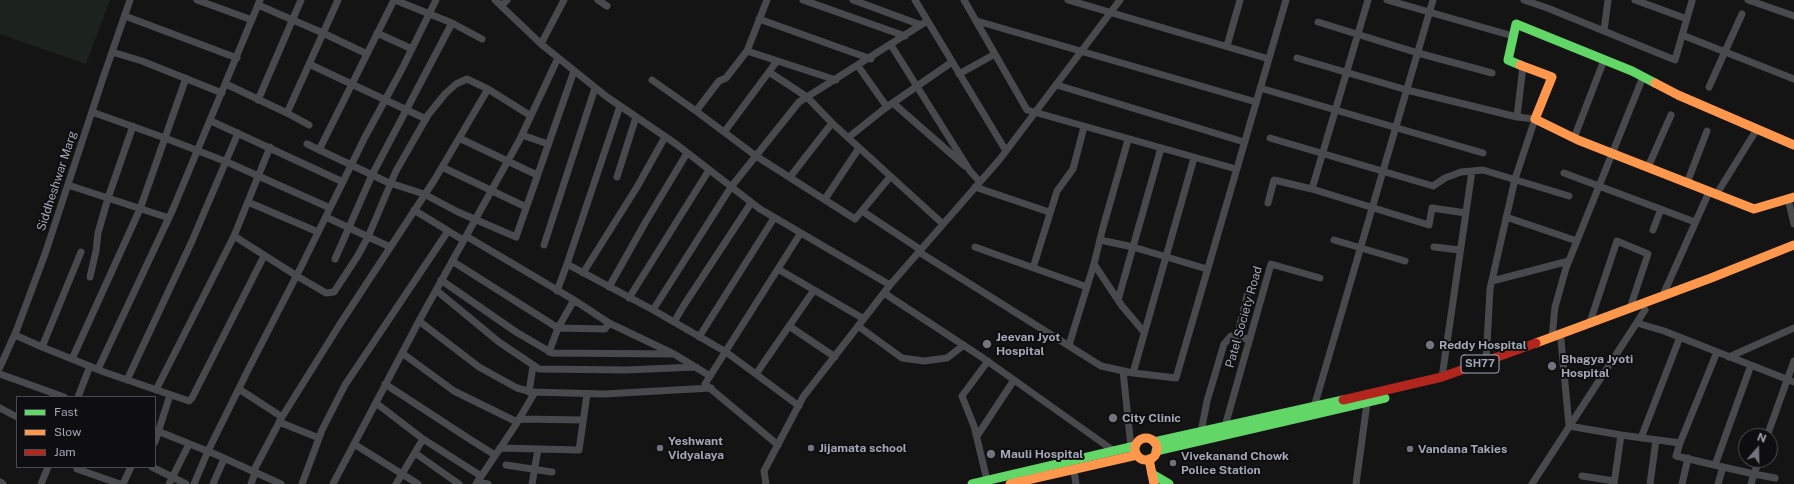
<!DOCTYPE html>
<style>
body{margin:0}
#map{position:relative;width:1794px;height:484px;overflow:hidden;background:#141414;font-family:"Public Sans",sans-serif}
canvas{display:block}
.legend{position:absolute;left:16px;top:396px;width:140px;height:72px;box-sizing:border-box;background:#0e0e10;border:1px solid #4a4c52;margin:0;padding:5px 7px;list-style:none;font-size:12px;color:#a4a8b6}
.legend li{display:flex;align-items:center;gap:8px;height:20px}
.legend b{width:20px;border:1px solid #4a4c52}
.north{position:absolute;left:1738px;top:428px;width:40px;height:40px;box-sizing:border-box;background:#0e0e10;border:1px solid #4a4c52;border-radius:50%;rotate:20deg;font-size:11px;font-weight:700;line-height:16px;text-align:center;color:#a4a8b6}
.north::after{content:'';display:block;margin:auto;width:14px;height:18px;background:#72747d;clip-path:polygon(50% 0,100% 100%,50% 72%,0 100%)}
</style>
<div id="map">
<canvas width="1794" height="484"></canvas>
<ul class="legend">
<li><b style="height:5px;background:#63d668"></b>Fast</li>
<li><b style="height:5px;background:#ff974d"></b>Slow</li>
<li><b style="height:5px;background:#b3261e"></b>Jam</li>
</ul>
<div class="north">N</div>
</div>
<script>
const context = document.querySelector('canvas').getContext('2d');
context.lineJoin = 'round';
function paint(path, color) {
  context.fillStyle = color;
  context.fill(path, 'evenodd');
}
function toPath(rows) {
  const path = new Path2D();
  for (const r of rows) {
    if (r.length === 3) {
      path.moveTo(r[0] + r[2], r[1]);
      path.arc(r[0], r[1], r[2], 0, 2 * Math.PI);
      continue;
    }
    path.moveTo(r[0], r[1]);
    for (let i = 2; i < r.length; i += 2) path.lineTo(r[i], r[i + 1]);
  }
  return path;
}
function stroke(path, color, width, dash) {
  context.strokeStyle = color;
  context.lineWidth = width;
  context.lineCap = dash ? 'butt' : 'round';
  context.setLineDash(dash || []);
  context.stroke(path);
}
function label(font, color, halo, rows, align = 'center') {
  context.font = font + ' "Public Sans",sans-serif';
  context.lineWidth = 4;
  context.setLineDash([]);
  context.textBaseline = 'middle';
  context.strokeStyle = halo;
  context.fillStyle = color;
  for (const [text, x, y, turn = 0] of rows) {
    context.save();
    context.translate(x, y);
    context.rotate((+turn || 0) * Math.PI / 180);
    context.textAlign = isNaN(turn) ? turn : align;
    if (halo) context.strokeText(text, 0, 0);
    context.fillText(text, 0, 0);
    context.restore();
  }
}
const green = toPath([
 [0,0,110,0,86,64,0,34]
]);
const street = toPath([
 [197,0,252,20],
 [395,0,452,23,482,39],
 [495,0,541,44,607,97,676,144,760,209,890,285],
 [598,0,607,6],
 [803,0,905,36],
 [853,0,921,25],
 [915,0,1006,151],
 [964,0,1027,110,1236,169],
 [1068,0,1269,59],
 [1387,0,1513,36],
 [1524,0,1550,9,1675,60,1692,1],
 [1635,0,1687,19],
 [1748,0,1794,16],
 [258,5,323,33,367,54],
 [501,6,507,0],
 [125,16,237,58],
 [759,19,871,59],
 [977,21,1256,102],
 [1318,22,1418,53,1492,73],
 [1604,31,1608,0],
 [377,33,412,49],
 [1682,35,1794,79],
 [541,44,564,0],
 [891,45,970,171,980,182],
 [1227,46,1240,0],
 [747,51,767,0],
 [112,52,142,61,222,93],
 [1297,58,1407,90,1517,117,1535,119,1515,179,1490,289,1486,362],
 [309,64,426,119],
 [858,66,887,107],
 [769,72,807,97,832,123,943,224],
 [959,74,995,54],
 [652,80,696,111],
 [836,80,747,51,726,78,719,81,696,111,756,156,855,219,890,177],
 [226,84,287,113,338,0],
 [1057,85,1244,142],
 [1709,87,1742,14],
 [1260,88,1483,153],
 [258,100,301,0],
 [893,103,965,166],
 [92,112,165,138,227,162,330,208],
 [287,113,309,125],
 [1517,117,1523,66],
 [211,121,343,182],
 [725,131,777,61],
 [522,135,548,144],
 [849,137,884,109,952,62],
 [459,138,537,175],
 [1270,138,1433,186,1445,178,1461,172,1483,170,1569,196],
 [1574,138,1604,60],
 [1128,140,1102,231,1094,264,1122,306,1144,332],
 [307,144,387,182,424,194,458,212,516,237,574,71],
 [319,150,394,0],
 [1194,158,1133,373,1176,378,1286,0],
 [442,167,526,207],
 [1648,167,1671,115],
 [1564,173,1695,222],
 [617,177,636,117],
 [790,177,832,123],
 [1687,183,1707,131],
 [68,185,169,218],
 [975,187,1049,212],
 [1312,189,1368,0],
 [1716,195,1757,129],
 [825,199,859,148],
 [1788,199,1794,224],
 [248,202,318,232],
 [1268,203,1274,180,1312,189,1429,225,1432,208,1466,213],
 [414,210,463,240],
 [862,211,921,250],
 [326,217,390,247],
 [1506,217,1577,241],
 [1653,230,1661,209],
 [234,236,297,276,326,293,334,292,357,257,368,237,396,171,428,115,445,94,456,84,467,79,488,89],
 [466,236,574,300,609,323,674,354,710,376],
 [1100,240,1133,247,1207,269],
 [1334,240,1405,261],
 [544,245,595,88],
 [975,247,1087,287],
 [1434,247,1460,250],
 [81,252,42,347,104,372,189,401,192,398,264,256],
 [919,252,1101,366,1133,373],
 [335,259,372,175,452,23],
 [452,261,558,328,605,329,609,323],
 [567,264,655,311,726,352,799,406],
 [1033,268,1057,191,1073,169,1084,127],
 [778,269,864,319],
 [583,273,637,187,665,137],
 [90,277,96,251,98,233,108,198,133,126],
 [441,280,516,332,552,353,673,354],
 [1492,281,1569,261],
 [609,287,645,223,687,153],
 [436,290,499,342,539,369,626,370,696,367],
 [557,291,567,264,620,106],
 [884,293,983,358,1114,451],
 [1663,295,1709,192],
 [629,298,709,170],
 [1118,300,1161,148],
 [653,310,731,187,799,102,927,21],
 [419,321,479,367,517,388,532,392,604,394,711,388],
 [674,322,684,305,751,203],
 [1590,322,1617,241,1648,254,1630,308],
 [1637,323,1664,331,1794,382],
 [789,326,835,357],
 [858,326,902,358,924,361,947,358,964,345],
 [15,335,42,347],
 [699,337,774,218],
 [1237,337,1248,292],
 [1552,337,1555,307,1566,268,1643,77],
 [1561,340,1569,426,1621,435,1614,484],
 [1069,345,1094,264],
 [549,352,558,328,574,300],
 [1717,352,1680,443,1676,456,1723,467,1718,484],
 [402,353,454,391,517,422],
 [1729,357,1794,328],
 [72,359,140,209,186,78],
 [0,367,17,329,45,254,102,81,130,0],
 [98,369,173,209,260,0],
 [1123,371,1131,447],
 [0,374,64,397],
 [756,374,814,290],
 [1442,377,1472,171],
 [127,380,192,241,238,133],
 [385,384,471,440,495,455],
 [239,389,282,417],
 [156,390,234,236,270,147],
 [529,392,533,366],
 [78,397,90,366],
 [376,403,423,439,481,476],
 [1314,407,1433,0],
 [0,408,17,417],
 [519,419,583,420],
 [279,422,319,438],
 [1225,426,1271,264,1320,278],
 [155,430,217,455,281,484],
 [1201,432,1207,401,1224,344,1231,336,1249,339],
 [1621,435,1680,443],
 [977,436,1014,380],
 [1767,436,1794,361],
 [1641,438,1680,337],
 [155,442,170,395],
 [354,444,418,484],
 [778,445,705,384,800,234],
 [500,448,579,450,587,394],
 [415,453,459,484],
 [1759,460,1754,474,1775,478],
 [506,465,552,472],
 [1715,465,1751,365],
 [152,467,186,484],
 [1723,467,1754,474,1751,484],
 [77,469,120,484],
 [1074,471,1076,484],
 [253,472,282,417,340,324,435,179,488,89,531,116],
 [1582,476,1614,481],
 [987,480,974,426,962,396,988,361],
 [0,482,3,484],
 [477,482,488,484],
 [41,484,48,467],
 [123,484,131,467],
 [169,484,189,444],
 [194,484,208,451,249,368,302,265,365,137,402,69,436,0],
 [213,484,224,459],
 [251,484,255,473],
 [302,484,322,430,345,385,448,231],
 [333,484,419,321,520,139,558,58],
 [396,484,423,439],
 [476,484,515,426,535,392],
 [532,484,538,449],
 [766,484,764,471,803,397,890,285,1000,159,1120,0],
 [1356,484,1367,403],
 [1532,484,1645,310],
 [1650,484,1656,440],
 [1682,484,1688,458]
]);
const fast = toPath([
 [1520,65,1508,60,1516,24,1632,71,1655,83],
 [1154,442,1343,400],
 [1156,451,1385,398],
 [1152,474,1169,484],
 [972,484,1135,446]
]);
const slow = toPath([
 [1520,65,1552,77,1535,119,1578,140,1754,209,1794,197],
 [1655,83,1678,95,1794,145],
 [1536,343,1711,278,1794,245],
 [1146,449,11],
 [1149,459,1154,484],
 [1010,484,1137,455]
]);
const jam = toPath([
 [1343,400,1442,377,1536,343]
]);
const markers = [
 [987,344,5,"#72747d"],
 [1430,345,5,"#72747d"],
 [1552,366,5,"#72747d"],
 [1113,418,5,"#72747d"],
 [660,448,4,"#72747d"],
 [811,448,4,"#72747d"],
 [1410,449,4,"#72747d"],
 [991,454,5,"#72747d"],
 [1173,463,4,"#72747d"]
];
const shields = [
 [1480,364,38]
];
const shieldNames = [
 ["SH77",1480,364]
];
const streetNames = [
 ["Siddheshwar Marg",57,181,-72],
 ["Patel Society Road",1244,317,-74]
];
const poiNames = [
 ["Jeevan Jyot",996,337],
 ["Hospital",996,351],
 ["Reddy Hospital",1439,345],
 ["Bhagya Jyoti",1561,359],
 ["Hospital",1561,373],
 ["City Clinic",1122,418],
 ["Yeshwant",668,441],
 ["Vidyalaya",668,455],
 ["Jijamata school",819,448],
 ["Vandana Takies",1418,449],
 ["Mauli Hospital",1000,454],
 ["Vivekanand Chowk",1181,456],
 ["Police Station",1181,470]
];
paint(green, '#1c231e');
stroke(street, '#48494d', 7);
stroke(fast, '#63d668', 9);
stroke(slow, '#ff974d', 9);
stroke(jam, '#b3261e', 9);
for (const [x, y, r, color] of markers) {
  const dot = new Path2D();
  dot.arc(x, y, r, 0, 2 * Math.PI);
  context.fillStyle = color;
  context.fill(dot);
  stroke(dot, '#0e0e10', 1.5);
}
for (const [x, y, w] of shields) {
  const box = new Path2D();
  box.roundRect(x - w / 2, y - 9, w, 18, 3);
  context.fillStyle = '#0e0e10';
  context.fill(box);
  stroke(box, '#a4a8b6', 1);
}
label('bold 11px', '#a4a8b6', null, shieldNames);
label('12px', '#a4a8b6', '#0e0e10', streetNames);
label('bold 12px', '#a4a8b6', '#0e0e10', poiNames, 'left');
</script>
